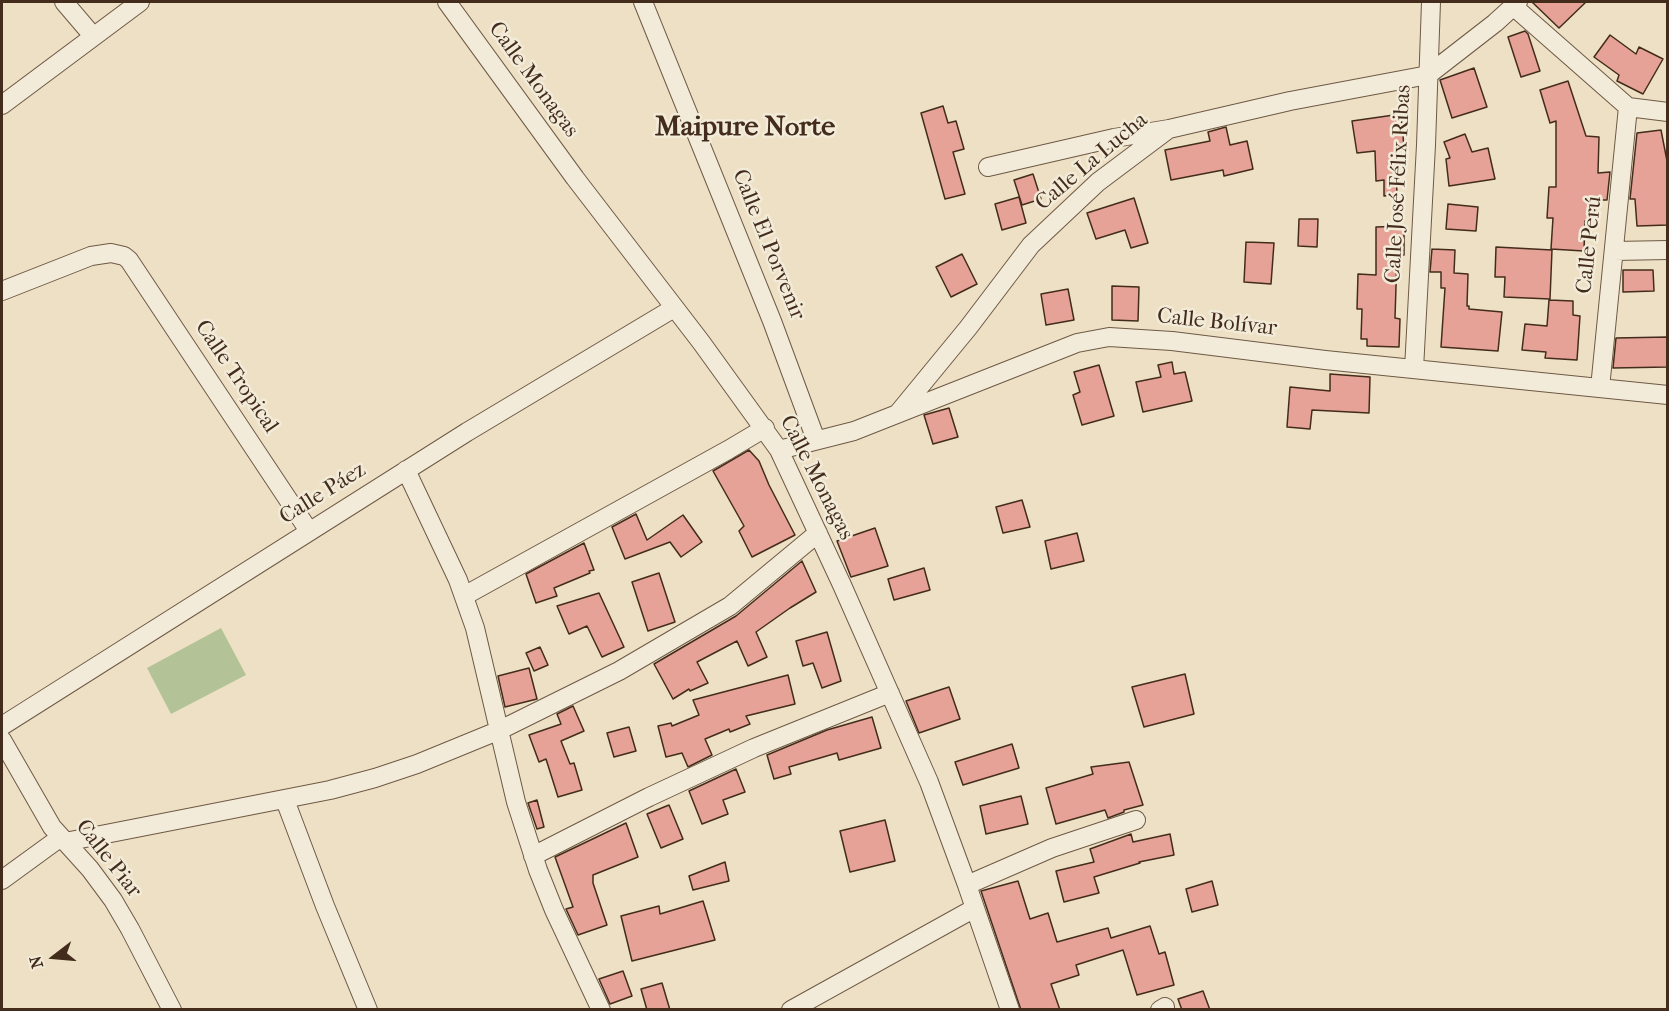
<!DOCTYPE html>
<meta charset="utf-8">
<style>
body{margin:0}
#map{position:relative;width:1669px;height:1011px;overflow:hidden;background:#ede0c4;font-family:"IM FELL French Canon",serif}
canvas{display:block}
.frame{position:absolute;inset:0;border:3px solid #432c1b;pointer-events:none}
.north{position:absolute;left:24px;top:927px;width:60px;height:60px;-webkit-text-stroke:4px #f3ebd9;paint-order:stroke;rotate:254deg;font-size:16px;font-weight:700;line-height:24px;text-align:center;color:#432c1b}
.north::after{content:'';display:block;margin:auto;width:21px;height:27px;background:#432c1b;clip-path:polygon(50% 0,100% 100%,50% 72%,0 100%)}
</style>
<div id="map">
<canvas width="1669" height="1011"></canvas>
<div class="frame"></div>
<div class="north">N</div>
</div>
<script>
const context = document.querySelector('canvas').getContext('2d');
context.lineJoin = 'round';
function paint(path, color) {
  context.fillStyle = color;
  context.fill(path, 'evenodd');
}
function toPath(rows) {
  const path = new Path2D();
  for (const r of rows) {
    path.moveTo(r[0], r[1]);
    for (let i = 2; i < r.length; i += 2) path.lineTo(r[i], r[i + 1]);
  }
  return path;
}
function stroke(path, color, width, dash) {
  context.strokeStyle = color;
  context.lineWidth = width;
  context.lineCap = dash ? 'butt' : 'round';
  context.setLineDash(dash || []);
  context.stroke(path);
}
function label(font, color, halo, rows, align = 'center') {
  context.font = font + ' "IM FELL French Canon",serif';
  context.lineWidth = 5;
  context.setLineDash([]);
  context.textBaseline = 'middle';
  context.strokeStyle = halo;
  context.fillStyle = color;
  for (const [text, x, y, turn = 0] of rows) {
    context.save();
    context.translate(x, y);
    context.rotate((+turn || 0) * Math.PI / 180);
    context.textAlign = isNaN(turn) ? turn : align;
    if (halo) context.strokeText(text, 0, 0);
    context.fillText(text, 0, 0);
    context.restore();
  }
}
const green = toPath([
 [221,628,246,675,171,714,147,668]
]);
const building = toPath([
 [1532,2,1586,2,1559,28,1532,2],
 [1525,31,1528,34,1540,71,1521,77,1508,37,1525,31],
 [1610,35,1636,54,1639,47,1663,59,1643,94,1617,81,1619,75,1594,57,1610,35],
 [1474,68,1487,107,1452,118,1440,80,1474,68],
 [1568,81,1586,136,1599,137,1598,173,1610,172,1607,200,1595,200,1594,221,1585,221,1584,251,1551,249,1553,218,1547,218,1549,187,1556,187,1556,121,1550,123,1540,90,1568,81],
 [943,106,948,123,956,121,964,149,953,152,965,194,945,199,921,113,943,106],
 [1401,114,1404,147,1395,148,1397,194,1384,196,1384,180,1376,181,1375,151,1357,153,1352,121,1401,114],
 [1226,127,1230,145,1247,141,1253,169,1224,176,1223,170,1171,180,1165,150,1210,141,1208,132,1226,127],
 [1661,130,1668,166,1668,225,1637,226,1635,199,1630,199,1637,133,1661,130],
 [1465,134,1472,152,1488,148,1495,179,1449,186,1446,159,1450,158,1444,142,1465,134],
 [1033,174,1041,199,1022,205,1014,180,1033,174],
 [1019,197,1026,223,1002,230,995,204,1019,197],
 [1134,198,1148,243,1131,248,1125,230,1096,239,1087,213,1134,198],
 [1448,204,1478,207,1476,231,1446,229,1448,204],
 [1299,219,1318,219,1317,247,1298,246,1299,219],
 [1404,226,1404,255,1397,255,1395,318,1400,319,1399,347,1367,346,1367,339,1361,339,1362,309,1357,309,1358,274,1376,275,1376,227,1404,226],
 [1246,242,1274,243,1271,284,1244,282,1246,242],
 [1496,247,1552,250,1550,299,1504,297,1505,277,1495,277,1496,247],
 [1432,249,1455,250,1454,273,1468,274,1467,306,1469,306,1469,309,1502,312,1498,351,1441,347,1445,288,1441,288,1441,272,1430,272,1432,249],
 [962,254,977,284,951,297,936,267,962,254],
 [1623,270,1653,270,1654,291,1623,292,1623,270],
 [1112,286,1139,287,1138,321,1112,320,1112,286],
 [1068,289,1074,320,1046,325,1041,294,1068,289],
 [1549,300,1573,301,1573,315,1580,316,1577,360,1545,358,1546,352,1522,350,1525,324,1547,326,1549,300],
 [1668,337,1668,367,1613,368,1616,338,1668,337],
 [1172,362,1174,374,1185,372,1192,401,1143,412,1136,382,1161,377,1158,365,1172,362],
 [1099,365,1114,416,1082,425,1073,395,1080,392,1074,372,1099,365],
 [1330,374,1370,377,1369,413,1312,410,1310,429,1287,427,1290,387,1330,391,1330,374],
 [949,408,958,437,933,444,924,415,949,408],
 [749,450,759,461,769,485,795,535,752,557,739,531,744,526,713,471,749,450],
 [1022,500,1030,527,1003,533,996,507,1022,500],
 [636,514,647,540,683,515,702,542,681,557,670,542,625,559,612,527,636,514],
 [875,528,888,566,851,577,837,541,875,528],
 [1077,533,1084,561,1051,569,1045,541,1077,533],
 [584,543,594,570,589,571,590,573,554,588,557,596,536,603,526,574,584,543],
 [802,561,816,592,790,608,756,632,767,657,748,666,737,641,697,662,708,683,690,691,689,689,673,699,654,664,736,616,802,561],
 [924,568,930,590,894,600,888,579,924,568],
 [659,573,675,622,648,631,632,582,659,573],
 [599,593,624,647,602,657,587,626,569,634,557,606,599,593],
 [827,632,841,681,822,688,813,663,803,666,796,641,827,632],
 [540,647,548,665,534,671,526,653,540,647],
 [529,668,537,699,505,707,498,676,529,668],
 [1185,674,1194,714,1144,727,1132,687,1185,674],
 [788,675,795,704,746,716,750,724,730,732,729,729,705,739,712,755,688,767,682,753,666,757,658,726,671,723,672,726,699,715,693,700,788,675],
 [949,687,960,719,919,733,906,701,949,687],
 [573,706,584,731,561,741,570,764,574,763,582,790,558,797,546,759,539,762,529,735,561,724,557,714,573,706],
 [872,717,881,748,839,760,837,753,789,767,791,774,774,779,767,755,827,730,872,717],
 [629,727,636,751,614,757,607,733,629,727],
 [1012,744,1019,768,963,785,955,762,1012,744],
 [1129,762,1143,805,1124,810,1124,812,1108,818,1105,810,1056,824,1046,788,1093,774,1091,767,1129,762],
 [736,769,745,792,723,800,728,814,702,824,689,791,736,769],
 [1021,796,1028,824,986,834,980,806,1021,796],
 [537,800,544,827,537,829,528,803,537,800],
 [669,805,683,839,661,848,647,814,669,805],
 [885,820,895,861,850,872,840,831,885,820],
 [626,823,638,857,593,875,593,883,607,925,578,935,566,909,573,907,555,857,626,823],
 [1131,834,1133,842,1170,834,1174,855,1139,862,1140,863,1094,877,1099,893,1064,902,1056,871,1094,862,1090,849,1131,834],
 [725,862,729,881,693,890,689,876,725,862],
 [1018,881,1030,919,1048,913,1057,942,1108,928,1111,938,1150,926,1159,954,1165,952,1174,985,1137,995,1123,950,1076,965,1079,975,1051,984,1060,1010,1021,1010,981,891,1018,881],
 [1212,881,1218,905,1192,912,1186,889,1212,881],
 [703,901,715,940,632,961,621,916,659,906,660,914,703,901],
 [623,971,632,996,610,1004,599,979,623,971],
 [662,983,670,1010,647,1010,641,989,662,983],
 [1203,991,1210,1010,1182,1010,1178,999,1203,991]
]);
const minor = toPath([
 [64,2,93,36],
 [447,2,575,178,701,342,779,450,842,585,929,782,967,885,1010,1010],
 [643,2,772,321,816,440],
 [1513,6,1628,107,1668,112],
 [2,105,140,2],
 [988,167,1114,138,1169,129,1290,101,1428,75,1495,23,1518,2],
 [1614,251,1668,250],
 [2,291,91,256,111,253,124,256,129,260,309,531],
 [1414,369,1426,145,1431,2],
 [1600,388,1628,107],
 [899,412,968,328,1031,245,1098,182,1166,131],
 [779,450,854,431,1077,343,1109,337,1172,341,1325,360,1668,395],
 [406,470,458,580,475,628,516,802,538,870,554,910,601,1010],
 [464,596,728,450,765,428],
 [2,726,467,432,674,308],
 [2,740,52,827,90,869,113,900,130,929,172,1010],
 [285,800,325,906,368,1010],
 [65,842,330,790,375,778,417,764,500,730,619,671,730,606,818,533],
 [533,856,649,797,754,748,890,693],
 [2,880,61,837],
 [967,885,1052,848,1136,820],
 [791,1010,975,908],
 [1160,1010,1165,1007]
]);
const streetNames = [
 ["Calle Monagas",533,80,54],
 ["Calle La Lucha",1092,162,-40],
 ["Calle José Félix Ribas",1399,184,-87],
 ["Calle El Porvenir",768,245,68],
 ["Calle Perú",1590,245,-84],
 ["Calle Bolívar",1217,323,6],
 ["Calle Tropical",236,377,56],
 ["Calle Monagas",816,478,63],
 ["Calle Páez",323,494,-32],
 ["Calle Piar",108,859,52]
];
const districtNames = [
 ["Maipure Norte",745,128]
];
paint(green, '#b4c397');
paint(building, '#e6a297');
stroke(building, '#432c1b', 1.5);
stroke(minor, '#6e5945', 20);
stroke(minor, '#f3ebd9', 18);
label('22px', '#432c1b', '#f3ebd9', streetNames);
label('bold 28px', '#432c1b', '#f3ebd9', districtNames);
</script>
